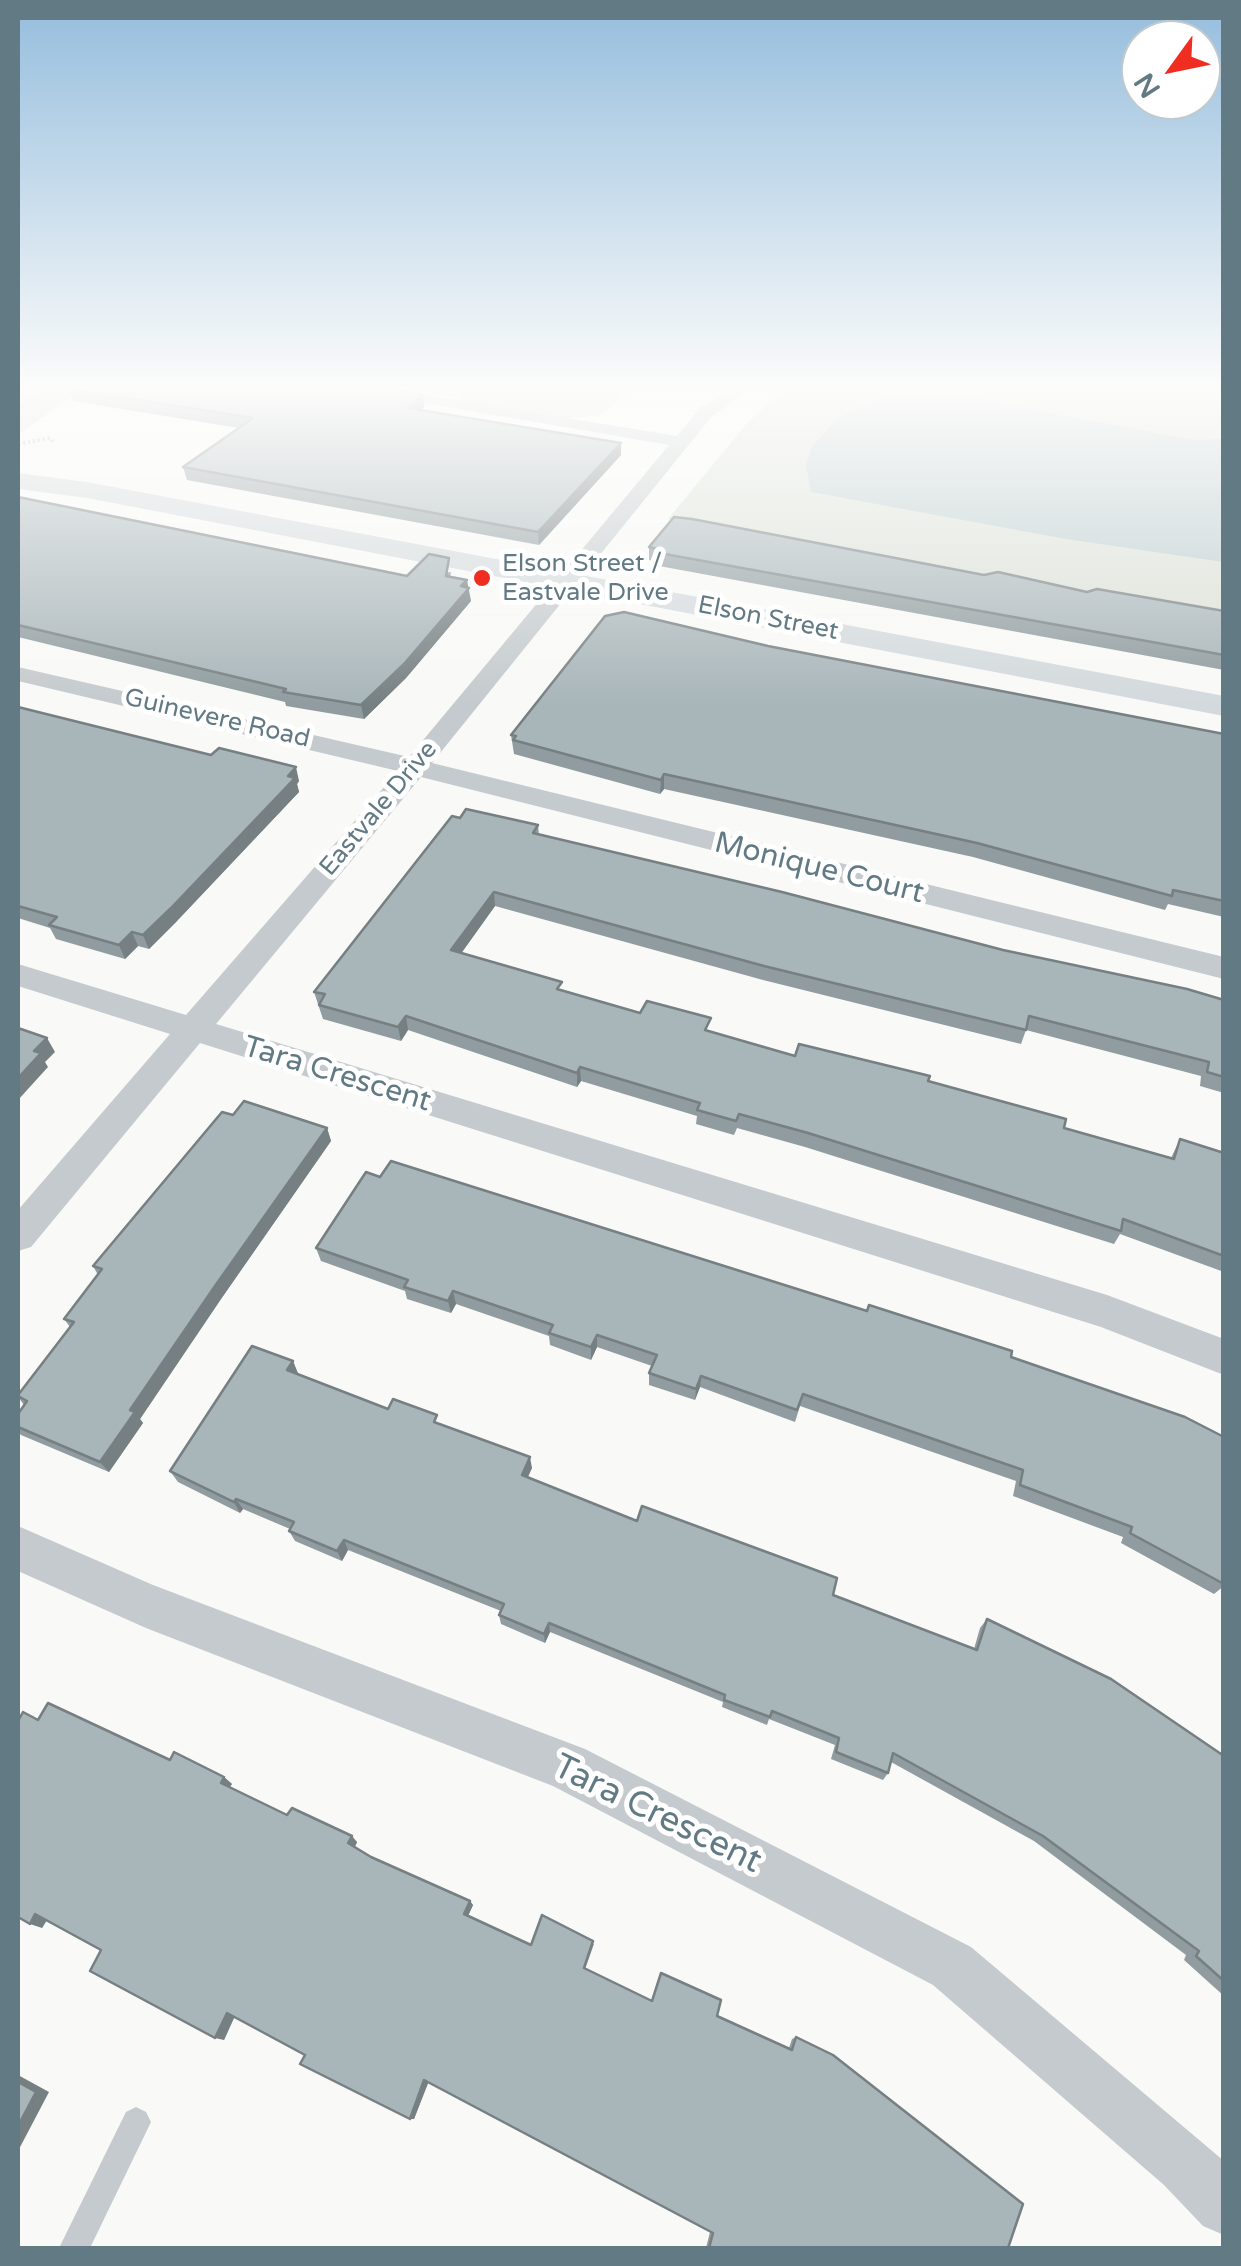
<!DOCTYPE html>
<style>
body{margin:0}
#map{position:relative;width:1241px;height:2266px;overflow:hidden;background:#f9f9f7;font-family:"Varela Round",sans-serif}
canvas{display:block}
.frame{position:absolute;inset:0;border:20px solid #627a84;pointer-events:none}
.north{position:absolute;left:1121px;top:20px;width:100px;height:100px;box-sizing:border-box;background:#fff;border:2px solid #c0cace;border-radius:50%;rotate:237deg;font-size:28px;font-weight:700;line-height:40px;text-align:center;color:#627a84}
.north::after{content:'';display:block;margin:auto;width:35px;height:45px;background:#f02d21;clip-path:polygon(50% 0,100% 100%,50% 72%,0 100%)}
</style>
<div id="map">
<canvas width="1241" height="2266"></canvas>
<div class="frame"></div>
<div class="north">N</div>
</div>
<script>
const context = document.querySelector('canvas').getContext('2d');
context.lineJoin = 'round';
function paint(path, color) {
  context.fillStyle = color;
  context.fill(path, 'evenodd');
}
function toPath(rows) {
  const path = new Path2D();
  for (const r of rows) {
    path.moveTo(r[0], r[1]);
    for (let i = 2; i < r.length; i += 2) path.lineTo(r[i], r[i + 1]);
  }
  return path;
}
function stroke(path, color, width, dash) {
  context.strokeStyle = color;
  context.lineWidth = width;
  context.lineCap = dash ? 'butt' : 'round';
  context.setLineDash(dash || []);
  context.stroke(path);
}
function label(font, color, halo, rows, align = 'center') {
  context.font = font + ' "Varela Round",sans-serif';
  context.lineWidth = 10;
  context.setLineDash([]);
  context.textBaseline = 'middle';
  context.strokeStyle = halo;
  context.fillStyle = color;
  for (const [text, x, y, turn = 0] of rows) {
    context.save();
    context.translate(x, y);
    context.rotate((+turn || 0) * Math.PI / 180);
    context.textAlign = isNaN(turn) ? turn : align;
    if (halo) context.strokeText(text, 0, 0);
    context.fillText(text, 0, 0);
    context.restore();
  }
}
const green = toPath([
 [18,387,84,387,18,435],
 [465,387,634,387,601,415,541,421,478,413,460,400],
 [788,387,1223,387,1223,616,668,519,749,421]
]);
const water = toPath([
 [911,387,939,387,1000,404,1195,440,1223,439,1223,562,1066,539,811,492,806,465,813,445,838,418]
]);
const path = toPath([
 [18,400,36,396],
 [18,410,49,387],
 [18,444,50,438,54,443]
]);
const lane = toPath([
 [136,2107,146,2112,151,2122,90,2248,59,2248,126,2112,136,2107]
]);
const street = toPath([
 [332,387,376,387,677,436,700,408,732,387,753,387,712,416,432,763,1224,957,1224,979,421,777,216,1024,1107,1295,1224,1339,1224,1375,1101,1327,200,1043,31,1247,18,1251,18,1210,170,1034,18,986,18,964,186,1015,398,771,18,681,18,667,409,757,669,445,332,387],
 [18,1526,153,1585,585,1749,971,1947,1224,2161,1224,2235,1203,2226,1164,2185,933,1985,553,1786,146,1628,18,1571,18,1526]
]);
const secondary = toPath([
 [18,473,87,482,1224,696,1224,716,87,498,18,489,18,473]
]);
const wall = toPath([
 [402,387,446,387,440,394],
 [69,389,423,395,424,407,421,410,621,455,539,545,187,480,183,467,239,428,73,401],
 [18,497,407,576,451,572,450,577,468,588,471,601,406,678,364,719,286,706,285,702,18,637],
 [649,547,984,575,1087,592,1224,611,1224,670,659,566,659,562,649,560],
 [768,646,1224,734,1224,917,1168,904,1165,910,973,857,664,789,660,794,514,754,511,735],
 [18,707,299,781,297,784,299,792,176,922,149,949,138,946,125,959,56,939,50,928,18,918],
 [460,818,538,825,539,835,1003,950,1224,1000,1224,1093,1200,1086,1201,1076,1026,1030,1021,1044,763,980,495,906,461,953,562,991,795,1056,928,1081,1064,1128,1171,1158,1180,1139,1224,1153,1224,1272,1120,1234,1114,1244,805,1147,737,1128,734,1135,696,1124,697,1116,581,1081,577,1087,408,1030,401,1041,323,1019,314,992],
 [233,1115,327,1128,331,1141,221,1299,140,1419,143,1423,109,1472,21,1435,18,1432,18,1414,24,1405,18,1397,70,1327,64,1319,98,1275,93,1266],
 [316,1248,1011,1357,1224,1586,1214,1594,1121,1543,1123,1537,1013,1496,1016,1481,800,1406,795,1422,700,1387,695,1400,649,1385,649,1373,652,1366,597,1347,591,1360,550,1345,549,1336,456,1304,451,1313,407,1299,405,1291,321,1261],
 [293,1361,297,1374,388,1409,440,1424,532,1468,527,1477,637,1521,974,1649,980,1628,987,1619,1224,1756,1224,1996,1184,1960,1186,1955,1034,1841,891,1762,888,1773,883,1780,831,1759,835,1745,769,1719,767,1725,722,1707,723,1702,550,1632,545,1643,501,1624,499,1615,501,1611,348,1550,342,1561,295,1541,289,1531,290,1529,243,1509,240,1513,178,1482,170,1471],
 [38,1720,224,1777,232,1784,230,1787,287,1815,357,1842,355,1847,371,1857,470,1901,473,1905,468,1916,531,1945,594,1944,585,1969,652,2001,717,2016,789,2048,792,2039,796,2037,1008,2248,706,2248,710,2232,428,2082,414,2119,410,2119,305,2055,234,2017,224,2040,101,1950,47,1920,42,1928]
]);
const shadedWall = toPath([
 [423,395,424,407,409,420,408,408],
 [621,443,621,455,539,545,538,532],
 [467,580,471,601,406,678,364,719,361,705],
 [296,767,299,781,297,784,299,792,176,922,149,949,143,935],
 [664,774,664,789,660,794,661,780],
 [494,892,495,906,453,965,451,950],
 [132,932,138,946,125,959,119,945],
 [406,1016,408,1030,401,1041,398,1027],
 [47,1038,55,1052,45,1062,48,1067,18,1100,18,1078,34,1051],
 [580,1067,581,1081,577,1087,577,1073],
 [327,1128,331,1141,221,1299,140,1419,143,1423,109,1472,100,1462,130,1410,215,1286],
 [453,1291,456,1304,451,1313,448,1301],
 [597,1335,597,1347,591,1360,591,1347],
 [293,1361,298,1373,292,1382,287,1370],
 [701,1376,700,1387,695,1400,696,1389],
 [530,1457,532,1468,524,1486,522,1475],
 [236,1499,243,1509,240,1513,234,1502],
 [344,1540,348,1550,342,1561,337,1551],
 [549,1623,550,1632,545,1643,544,1634],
 [224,1777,232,1784,228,1789,221,1783],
 [352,1836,357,1842,354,1848,348,1843],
 [470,1901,473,1905,467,1918,464,1914],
 [35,1914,48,1918,42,1928,30,1924],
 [227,2013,235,2016,224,2040,215,2038],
 [18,2075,49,2092,18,2151],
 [424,2080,429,2081,414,2119,410,2119]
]);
const building = toPath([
 [73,387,388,387,423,395,408,408,621,443,538,532,183,467,253,418,69,389,73,387],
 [18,497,407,576,429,554,449,558,446,576,467,580,461,586,469,588,404,664,361,705,283,692,286,689,18,625,18,497],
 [674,517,692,519,984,575,998,572,1087,592,1097,589,1224,611,1224,655,659,553,662,550,649,547,674,517],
 [624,612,768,646,1224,734,1224,901,1173,890,1172,896,977,843,664,774,661,780,513,740,516,736,511,735,605,616,624,612],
 [18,707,211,755,219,748,296,767,288,776,295,778,171,908,143,935,132,932,119,945,49,925,57,917,18,906,18,707],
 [466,809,538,825,533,833,782,892,1003,950,1187,989,1224,1000,1224,1077,1207,1072,1209,1062,1029,1016,1026,1030,764,966,494,892,451,950,562,982,557,989,640,1013,647,1001,711,1018,705,1030,795,1056,799,1044,930,1076,928,1081,1066,1119,1064,1128,1174,1159,1180,1139,1224,1153,1224,1256,1123,1219,1121,1231,808,1133,739,1114,736,1121,697,1110,700,1103,580,1067,577,1073,406,1016,398,1027,319,1005,325,994,314,992,452,816,460,818,466,809],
 [18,1028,47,1038,34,1051,41,1053,18,1078,18,1028],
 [244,1101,327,1128,215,1286,130,1410,135,1412,100,1462,18,1427,18,1414,27,1401,18,1396,18,1395,74,1322,64,1319,102,1269,93,1266,222,1112,233,1115,244,1101],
 [391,1161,867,1311,869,1305,1012,1351,1011,1357,1185,1417,1224,1437,1224,1584,1130,1533,1132,1527,1020,1485,1023,1470,803,1394,797,1410,701,1376,696,1389,649,1373,657,1355,597,1335,591,1347,549,1333,553,1325,453,1291,448,1301,404,1287,408,1280,316,1248,366,1172,380,1177,391,1161],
 [252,1346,293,1361,287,1370,388,1409,393,1399,437,1415,434,1422,530,1457,522,1475,637,1521,642,1506,837,1578,833,1595,977,1650,987,1619,1111,1679,1224,1756,1224,1981,1196,1956,1199,1951,1043,1836,893,1753,888,1773,836,1752,839,1738,772,1711,770,1717,724,1700,725,1695,549,1623,544,1634,499,1615,504,1604,344,1540,337,1551,289,1531,294,1522,236,1499,234,1502,170,1471,252,1346],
 [48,1703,170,1760,174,1752,224,1777,221,1783,287,1815,292,1808,352,1836,348,1843,371,1857,470,1901,464,1914,531,1945,542,1915,593,1941,584,1968,652,2001,661,1973,721,2000,717,2016,792,2050,796,2037,833,2055,1023,2204,1008,2248,709,2248,713,2233,424,2080,410,2119,300,2064,305,2055,227,2013,215,2038,90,1971,101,1950,35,1914,30,1924,18,1917,18,1721,23,1712,38,1720,48,1703],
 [18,2082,36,2092,18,2126,18,2082]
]);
const markers = [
 [482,578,10,"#f02d21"]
];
const farPoinames = [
 ["Elson Street /",502,564],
 ["Eastvale Drive",502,593]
];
const farStreetnames = [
 ["Elson Street",768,619,11],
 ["Guinevere Road",217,719,13],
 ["Eastvale Drive",379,809,-50]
];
const streetNames = [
 ["Monique Court",819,869,14],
 ["Tara Crescent",337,1075,17]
];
const nearStreetnames = [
 ["Tara Crescent",657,1815,26]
];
paint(green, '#dae0d6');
paint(water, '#b9cacc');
stroke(path, '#bec2c4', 4, [2.5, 2.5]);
paint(lane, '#c4cacd');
paint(street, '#c4cacd');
paint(secondary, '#d3d9dc');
paint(wall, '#909c9f');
paint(shadedWall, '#767f82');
paint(building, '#a8b5b9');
stroke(building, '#767f82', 2.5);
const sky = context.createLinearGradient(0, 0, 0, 705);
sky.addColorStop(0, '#95bddd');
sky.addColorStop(0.55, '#fcfcfb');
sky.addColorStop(1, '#fcfcfb00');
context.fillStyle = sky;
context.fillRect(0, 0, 1241, 705);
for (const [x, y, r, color] of markers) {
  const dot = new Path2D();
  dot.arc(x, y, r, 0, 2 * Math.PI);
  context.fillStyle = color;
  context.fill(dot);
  stroke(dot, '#fff', 4);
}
label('25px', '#627a84', '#fff', farPoinames, 'left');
label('25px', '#627a84', '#fff', farStreetnames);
label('30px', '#627a84', '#fff', streetNames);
label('35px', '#627a84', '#fff', nearStreetnames);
</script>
